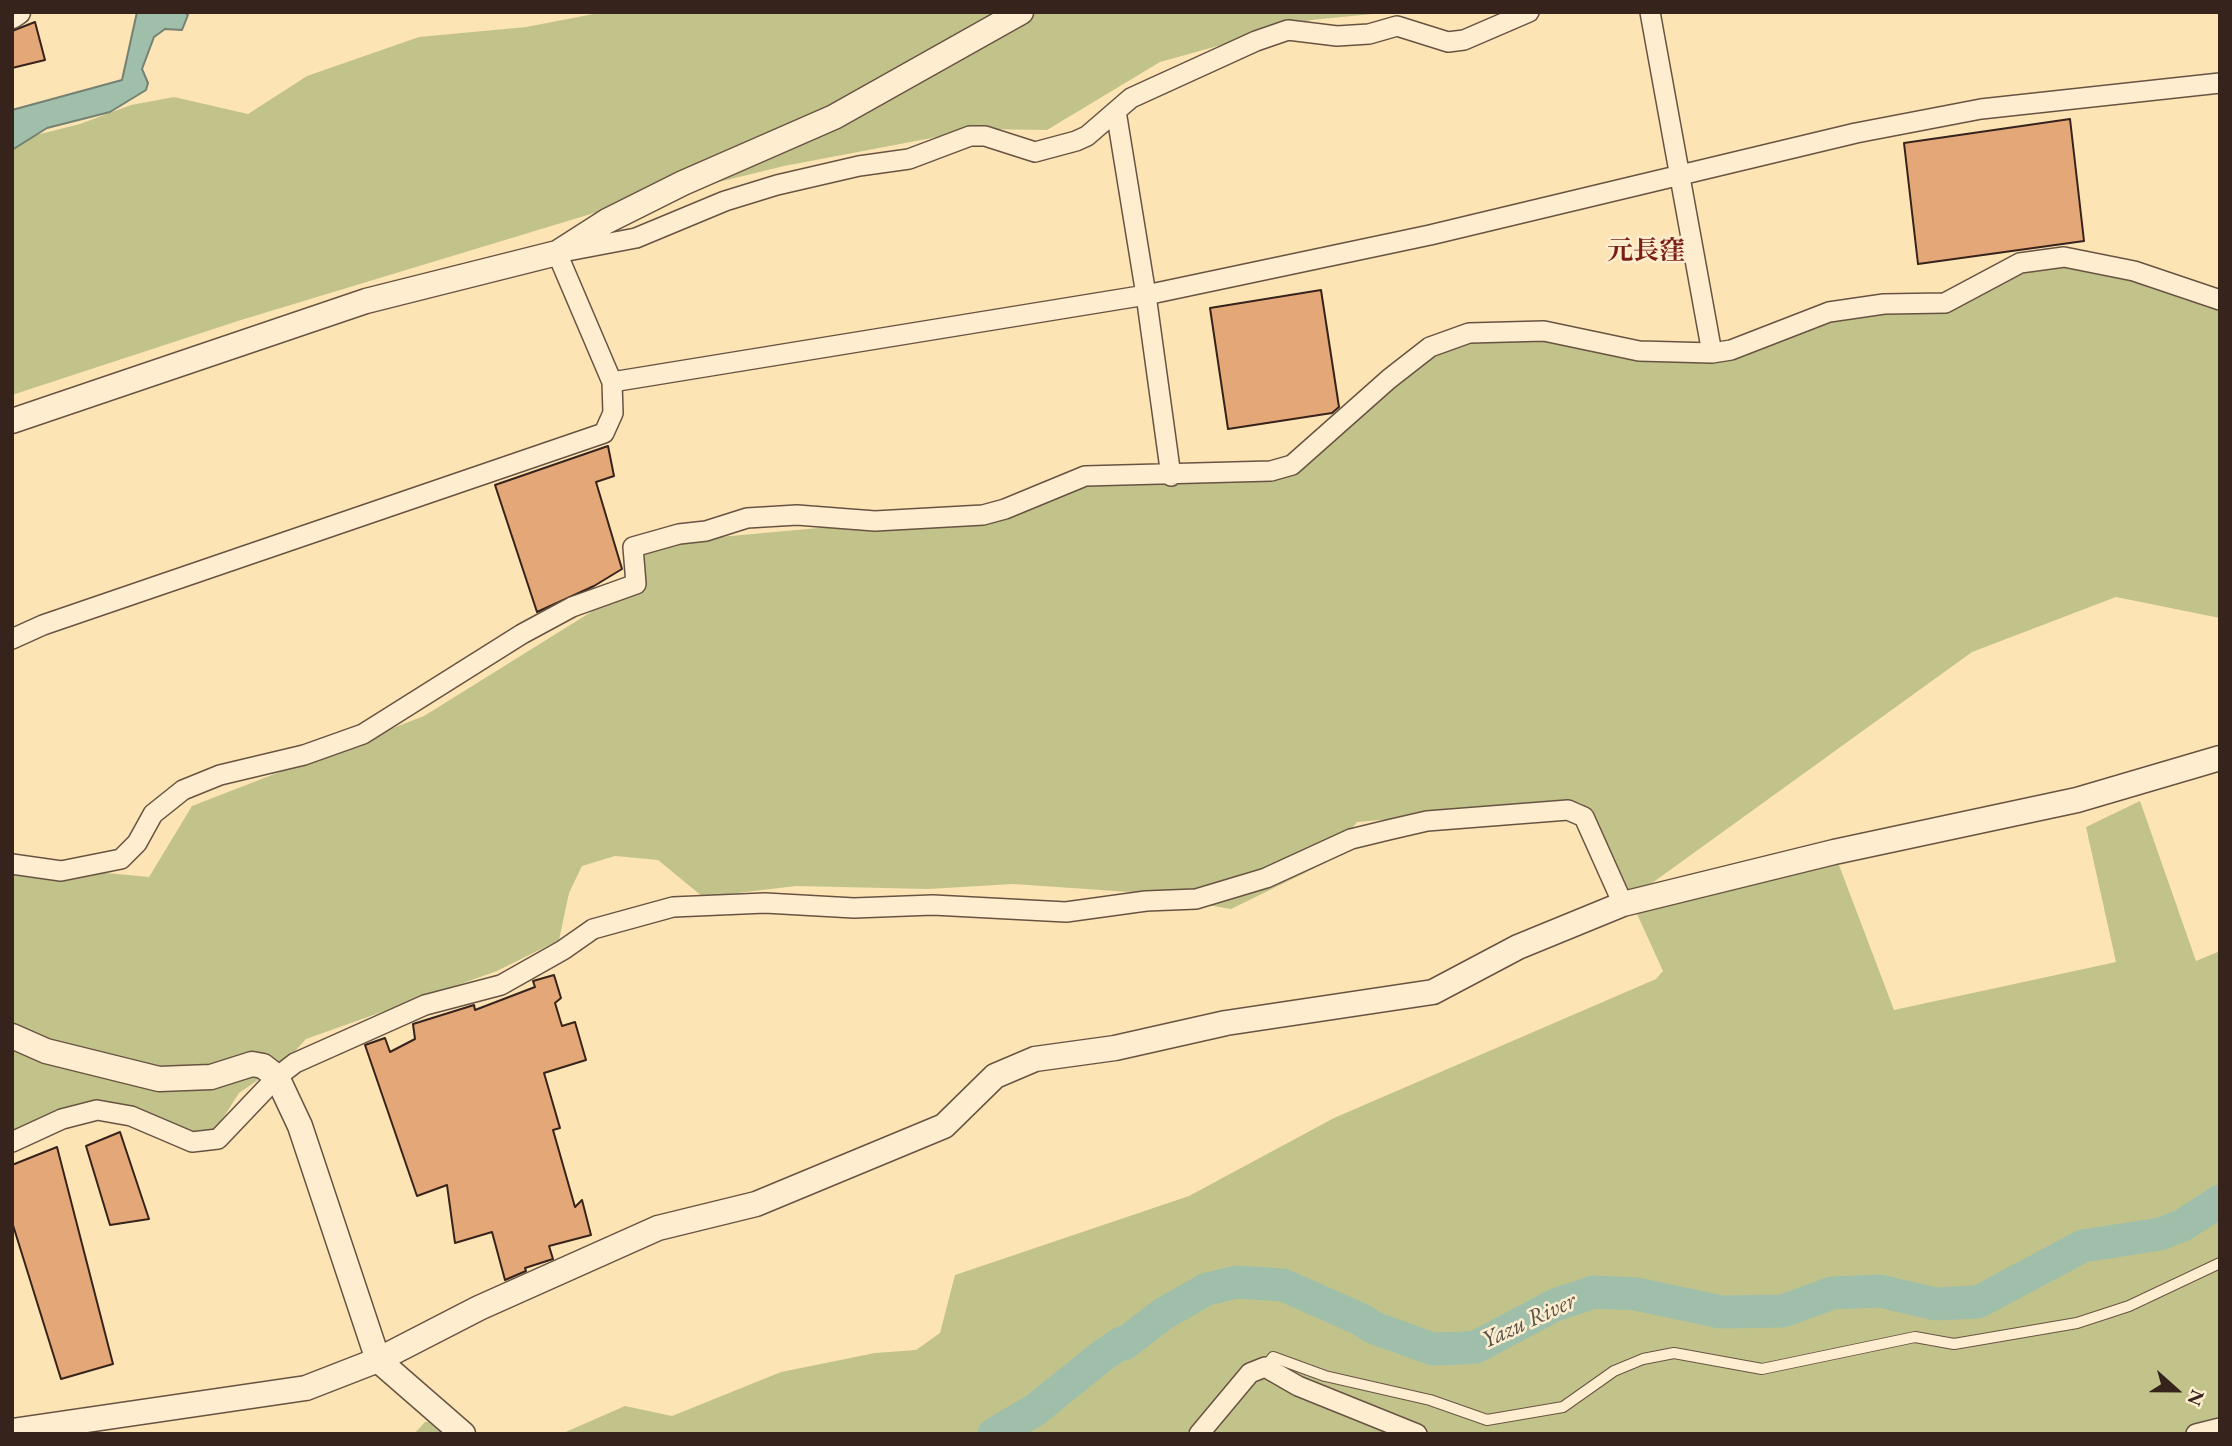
<!DOCTYPE html>
<meta charset="utf-8">
<style>
body{margin:0}
#map{position:relative;width:2232px;height:1446px;overflow:hidden;background:#fde4b5;font-family:"EB Garamond",serif}
canvas{display:block}
.frame{position:absolute;inset:0;border:14px solid #36231c;pointer-events:none}
.north{position:absolute;left:2141px;top:1355px;width:70px;height:70px;-webkit-text-stroke:5px #feedcf;paint-order:stroke;rotate:111deg;font-size:19px;font-weight:700;line-height:28px;text-align:center;color:#36231c}
.north::after{content:'';display:block;margin:auto;width:24px;height:32px;background:#36231c;clip-path:polygon(50% 0,100% 100%,50% 72%,0 100%)}
</style>
<div id="map">
<canvas width="2232" height="1446"></canvas>
<div class="frame"></div>
<div class="north">N</div>
</div>
<script>
const context = document.querySelector('canvas').getContext('2d');
context.lineJoin = 'round';
function paint(path, color) {
  context.fillStyle = color;
  context.fill(path, 'evenodd');
}
function toPath(rows) {
  const path = new Path2D();
  for (const r of rows) {
    path.moveTo(r[0], r[1]);
    for (let i = 2; i < r.length; i += 2) path.lineTo(r[i], r[i + 1]);
  }
  return path;
}
function stroke(path, color, width, dash) {
  context.strokeStyle = color;
  context.lineWidth = width;
  context.lineCap = dash ? 'butt' : 'round';
  context.setLineDash(dash || []);
  context.stroke(path);
}
function label(font, color, halo, rows, align = 'center') {
  context.font = font + ' "EB Garamond","Noto Serif JP",serif';
  context.lineWidth = 5;
  context.setLineDash([]);
  context.textBaseline = 'middle';
  context.strokeStyle = halo;
  context.fillStyle = color;
  for (const [text, x, y, turn = 0] of rows) {
    context.save();
    context.translate(x, y);
    context.rotate((+turn || 0) * Math.PI / 180);
    context.textAlign = isNaN(turn) ? turn : align;
    if (halo) context.strokeText(text, 0, 0);
    context.fillText(text, 0, 0);
    context.restore();
  }
}
const green = toPath([
 [604,12,1393,12,1311,20,1160,62,1047,130,979,129,784,166,604,210,241,320,12,395,12,141,80,124,131,105,174,97,248,114,307,76,419,37,526,27],
 [2031,262,2125,269,2220,300,2220,618,2116,597,1972,652,1623,904,1581,803,1357,822,1325,863,1231,909,1130,892,1013,884,928,889,796,886,703,897,658,860,615,856,582,866,569,893,559,940,497,971,306,1039,287,1060,239,1093,211,1137,105,1106,12,1132,12,864,149,877,192,806,424,716,636,584,643,544,928,518,1082,482,1272,476,1389,379,1469,333,1712,353,1845,310,1945,303],
 [2140,801,2196,961,2220,951,2220,1434,561,1434,625,1406,672,1416,781,1372,875,1353,916,1350,940,1333,955,1275,1189,1196,1334,1118,1656,979,1663,971,1632,903,1834,852,1894,1010,2116,962,2086,827],
 [435,1421,462,1434,414,1434,425,1422]
]);
const water = toPath([
 [137,12,184,12,188,15,182,30,165,29,154,37,142,69,148,83,146,90,110,112,47,128,12,150,12,110,122,80,137,12]
]);
const river = toPath([
 [994,1434,1035,1410,1102,1356,1121,1343,1124,1344,1163,1314,1207,1289,1237,1282,1283,1285,1362,1320,1374,1328,1433,1349,1464,1348,1476,1347,1555,1305,1594,1292,1636,1294,1721,1312,1783,1311,1832,1293,1880,1291,1935,1304,1978,1302,2083,1246,2160,1234,2183,1225,2220,1201]
]);
const building = toPath([
 [35,22,45,60,12,68,12,31,35,22],
 [2070,119,2084,241,1918,264,1904,143,2070,119],
 [1321,290,1339,407,1332,413,1228,429,1210,308,1321,290],
 [608,446,614,476,596,482,622,569,594,586,537,612,495,485,608,446],
 [554,975,561,998,555,1003,562,1026,575,1022,586,1060,544,1073,560,1128,553,1130,575,1207,582,1200,591,1235,549,1246,553,1259,525,1268,526,1271,505,1280,492,1232,455,1243,447,1185,417,1196,365,1045,385,1038,390,1052,415,1039,413,1024,474,1005,475,1010,535,987,533,981,554,975],
 [120,1132,149,1219,110,1225,86,1146,120,1132],
 [57,1147,113,1364,61,1379,12,1222,12,1165,57,1147]
]);
const service = toPath([
 [1265,1367,1273,1357,1325,1376,1430,1400,1487,1420,1563,1407,1614,1371,1643,1359,1674,1353,1762,1369,1915,1337,1954,1344,2077,1323,2129,1306,2220,1263]
]);
const minor = toPath([
 [1650,12,1712,353],
 [1116,111,1146,295,1171,476],
 [612,382,1146,295,1430,235,1856,133,1981,109,2220,83],
 [12,639,43,625,604,433,613,413,612,382,557,253,636,238,725,201,777,185,859,166,909,159,970,136,985,136,1035,152,1076,141,1087,136,1131,98,1256,41,1288,30,1337,36,1369,34,1397,26,1448,42,1464,40,1529,12],
 [12,864,61,871,121,859,137,843,153,814,183,790,220,775,304,755,363,734,522,634,572,607,636,584,633,547,679,534,706,531,747,518,797,515,875,521,983,515,1005,509,1085,476,1271,471,1292,465,1389,379,1430,347,1469,333,1544,331,1639,351,1712,353,1731,350,1829,312,1884,304,1945,303,2020,263,2064,257,2134,271,2220,300],
 [12,1142,62,1119,97,1110,131,1116,192,1142,218,1139,277,1077,295,1063,425,1005,501,985,563,950,593,929,673,907,765,903,854,908,933,905,1066,912,1146,901,1196,899,1266,878,1351,839,1388,830,1427,821,1568,810,1584,817,1623,904],
 [1199,1434,1250,1373,1265,1367,1298,1386,1417,1434],
 [2196,1434,2220,1428]
]);
const tertiary = toPath([
 [12,16,18,12],
 [12,421,366,301,557,253,607,221,683,183,834,117,1021,12],
 [12,1036,46,1051,159,1079,211,1077,252,1064,263,1066,277,1077,300,1126,378,1360,463,1434],
 [12,1431,306,1388,378,1360,479,1308,658,1228,756,1204,944,1126,995,1076,1035,1059,1115,1048,1226,1023,1433,992,1518,947,1623,904,1834,852,2077,800,2220,758]
]);
const waterNames = [
 ["Yazu River",1529,1321,-25]
];
const quarterNames = [
 ["元長窪",1646,252]
];
paint(green, '#c2c38b');
paint(water, '#9fbfab');
stroke(water, '#758172', 2);
stroke(river, '#9fbfab', 33);
paint(building, '#e4a778');
stroke(building, '#36231c', 2);
stroke(service, '#685342', 12);
stroke(minor, '#685342', 22);
stroke(tertiary, '#685342', 27);
stroke(service, '#feedcf', 10);
stroke(minor, '#feedcf', 19);
stroke(tertiary, '#feedcf', 24);
label('italic 24px', '#565247', '#feedcf', waterNames);
label('bold 26px', '#7a1f14', '#feedcf', quarterNames);
</script>
